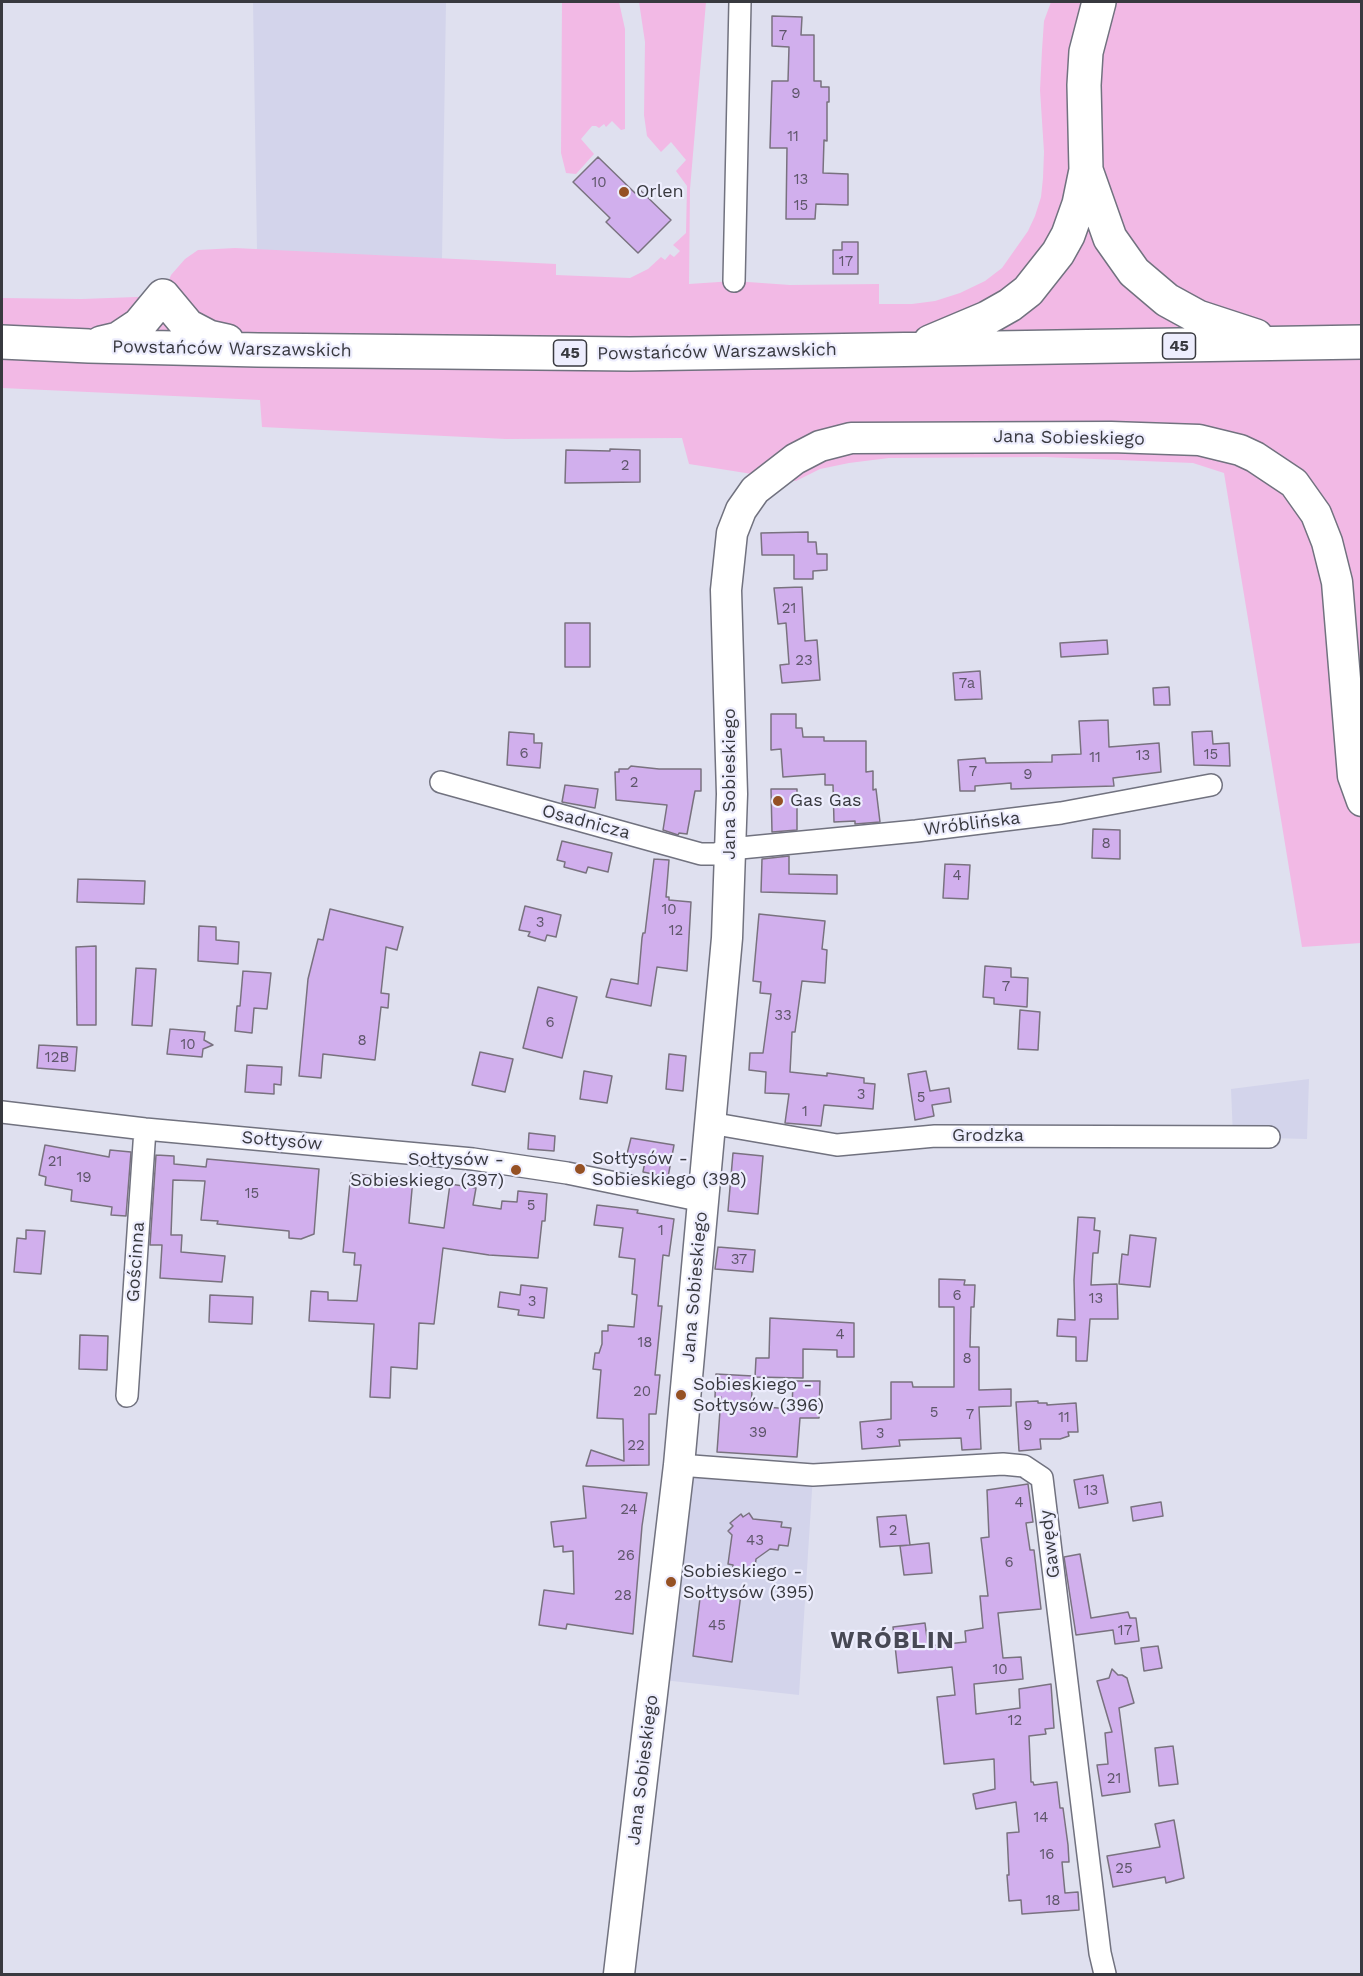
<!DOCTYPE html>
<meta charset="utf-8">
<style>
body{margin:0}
#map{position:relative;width:1363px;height:1976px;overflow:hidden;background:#dfe0ef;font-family:"Work Sans",sans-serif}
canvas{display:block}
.frame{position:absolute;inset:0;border:3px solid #38393f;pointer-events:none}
</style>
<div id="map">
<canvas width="1363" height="1976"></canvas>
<div class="frame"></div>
</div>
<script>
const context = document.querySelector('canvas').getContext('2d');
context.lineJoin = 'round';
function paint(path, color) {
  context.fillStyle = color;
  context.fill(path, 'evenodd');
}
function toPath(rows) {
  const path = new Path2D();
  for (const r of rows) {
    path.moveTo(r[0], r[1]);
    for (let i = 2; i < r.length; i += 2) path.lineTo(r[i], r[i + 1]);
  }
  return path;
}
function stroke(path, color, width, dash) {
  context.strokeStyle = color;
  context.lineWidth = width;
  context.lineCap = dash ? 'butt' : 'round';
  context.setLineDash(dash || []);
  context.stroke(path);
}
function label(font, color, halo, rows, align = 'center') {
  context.font = font + ' "Work Sans",sans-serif';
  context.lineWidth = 4.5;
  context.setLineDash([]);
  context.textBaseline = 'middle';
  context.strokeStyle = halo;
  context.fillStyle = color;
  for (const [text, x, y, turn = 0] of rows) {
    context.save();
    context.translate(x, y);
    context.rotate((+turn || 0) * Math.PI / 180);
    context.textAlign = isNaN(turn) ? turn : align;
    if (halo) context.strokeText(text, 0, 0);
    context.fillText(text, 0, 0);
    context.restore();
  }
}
const built = toPath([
 [253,2,446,2,442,259,257,250],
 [1309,1079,1307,1139,1233,1137,1231,1089],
 [679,1465,813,1475,799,1695,654,1679]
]);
const green = toPath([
 [562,2,619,2,625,29,625,129,621,130,612,121,606,127,604,124,599,128,596,126,592,126,581,139,594,154,576,174,566,173,561,153],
 [639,2,706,2,690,189,689,284,734,281,790,285,879,284,879,304,912,304,935,301,960,293,985,281,1002,268,1028,231,1035,216,1041,197,1043,178,1044,152,1040,90,1042,50,1044,21,1051,2,1361,2,1361,943,1302,947,1224,473,1193,463,1045,457,889,458,849,463,820,469,796,481,689,464,682,438,506,439,262,427,260,400,2,388,2,298,82,299,163,296,171,275,185,259,198,250,235,248,556,264,556,275,630,278,648,269,661,257,665,260,670,254,674,257,680,251,673,245,686,233,687,186,676,171,686,160,671,142,661,152,647,136,644,115,645,42]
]);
const building = toPath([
 [772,16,802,17,801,35,814,35,814,81,821,81,821,87,829,87,829,102,827,102,827,141,824,140,823,173,848,174,848,205,816,204,815,219,786,219,787,148,770,148,772,81,788,81,789,47,772,46,772,16],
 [598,157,635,193,639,189,671,220,638,253,606,222,610,218,573,182,598,157],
 [842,242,858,242,858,274,833,274,833,250,842,250,842,242],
 [610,449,640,450,640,482,565,483,566,450,610,451,610,449],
 [808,532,808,542,816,542,817,554,827,554,827,570,813,571,813,579,794,579,794,555,762,555,761,533,808,532],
 [802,587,805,641,817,640,820,680,782,683,780,665,789,664,786,623,778,624,774,588,802,587],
 [565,623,590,623,590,667,565,667,565,623],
 [1107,640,1108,654,1061,657,1060,643,1107,640],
 [980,671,982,699,955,700,953,673,980,671],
 [1169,687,1170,705,1154,705,1153,688,1169,687],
 [771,714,796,714,796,728,802,728,803,737,824,737,824,741,866,741,866,772,873,771,873,790,876,789,880,822,855,824,855,821,834,822,833,785,825,785,825,774,783,777,781,749,771,750,771,714],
 [1108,720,1109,747,1159,743,1161,772,1113,778,1114,786,1011,789,1011,783,975,786,975,791,960,791,958,760,985,758,986,763,1052,762,1052,755,1081,754,1079,721,1108,720],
 [1212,731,1213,744,1229,743,1230,766,1194,765,1192,732,1212,731],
 [509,732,534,734,534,743,542,743,540,768,507,765,509,732],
 [631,766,659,769,701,769,701,791,695,791,687,834,679,833,678,835,663,830,667,805,616,800,615,772,619,772,619,769,628,769,631,766],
 [565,785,598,789,595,808,562,802,565,785],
 [771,789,797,789,797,830,772,832,771,789],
 [1093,829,1120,830,1120,859,1092,858,1093,829],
 [562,841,612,853,608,872,588,867,586,873,564,867,565,862,557,860,562,841],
 [789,856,789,874,837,875,837,894,761,892,762,859,789,856],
 [654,859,669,860,666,897,669,897,669,900,691,902,687,971,657,967,651,1006,606,997,611,979,638,984,642,938,643,933,645,933,654,859],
 [945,864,970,865,968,899,943,898,945,864],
 [78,879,145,881,144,904,77,902,78,879],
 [525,906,561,915,556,937,547,935,545,941,528,936,530,932,519,930,525,906],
 [330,909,403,927,397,950,386,947,381,993,389,994,388,1008,381,1007,375,1060,323,1054,321,1078,299,1076,308,979,318,939,323,940,330,909],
 [759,914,825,921,822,949,827,950,825,983,802,981,795,1032,792,1032,790,1072,827,1076,827,1073,864,1078,864,1083,875,1084,873,1109,824,1105,821,1126,785,1123,789,1094,765,1093,766,1072,749,1070,750,1053,763,1053,771,994,760,993,761,982,753,981,759,914],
 [199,926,216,927,216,940,239,942,238,964,198,961,199,926],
 [96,946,96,1025,77,1025,76,947,96,946],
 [985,966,1011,968,1011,977,1028,978,1027,1007,994,1004,994,998,983,997,985,966],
 [136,968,156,969,152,1026,132,1025,136,968],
 [243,971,271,973,267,1009,254,1008,252,1033,235,1031,237,1006,240,1006,243,971],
 [538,987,577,997,562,1058,523,1048,538,987],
 [1020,1010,1040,1012,1038,1050,1018,1049,1020,1010],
 [170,1029,205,1032,204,1040,213,1045,203,1049,202,1057,167,1054,170,1029],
 [39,1045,77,1047,75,1071,37,1068,39,1045],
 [480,1052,513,1059,505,1092,472,1085,480,1052],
 [669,1054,686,1056,683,1091,666,1089,669,1054],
 [247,1065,282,1067,281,1085,274,1084,274,1094,245,1092,247,1065],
 [584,1071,612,1076,607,1103,580,1099,584,1071],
 [926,1071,930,1091,949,1088,951,1102,932,1105,934,1116,915,1120,908,1074,926,1071],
 [529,1133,555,1136,554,1151,528,1149,529,1133],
 [631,1138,674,1145,668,1177,643,1172,645,1161,640,1160,641,1156,627,1154,631,1138],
 [45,1145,109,1157,110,1150,131,1152,126,1216,111,1215,112,1207,71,1201,72,1190,45,1185,46,1177,39,1175,45,1145],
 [733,1153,763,1156,758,1214,728,1211,733,1153],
 [156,1155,174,1156,174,1164,206,1167,207,1159,319,1169,314,1234,301,1239,289,1238,289,1231,217,1224,218,1221,201,1220,205,1181,173,1180,171,1235,182,1235,181,1252,225,1256,222,1282,160,1278,162,1245,150,1245,156,1155],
 [351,1173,386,1178,386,1176,413,1178,409,1223,444,1228,450,1184,476,1188,473,1205,501,1209,502,1201,517,1202,518,1191,547,1194,545,1221,542,1221,538,1258,489,1255,443,1248,434,1324,419,1323,417,1369,391,1367,390,1398,370,1397,374,1324,309,1321,311,1291,328,1292,328,1300,357,1301,361,1265,354,1265,355,1253,343,1252,351,1173],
 [597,1205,638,1210,637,1213,674,1219,669,1256,663,1255,658,1306,662,1306,655,1375,660,1375,656,1414,649,1414,649,1465,586,1466,591,1450,624,1461,623,1419,597,1418,601,1370,593,1369,595,1353,599,1353,602,1344,602,1331,608,1331,608,1325,634,1327,637,1295,632,1294,635,1259,619,1257,623,1228,594,1225,597,1205],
 [1078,1217,1095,1218,1094,1230,1100,1231,1098,1253,1093,1253,1091,1285,1117,1284,1118,1319,1090,1319,1087,1361,1076,1361,1076,1337,1057,1336,1058,1319,1075,1320,1074,1280,1078,1217],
 [26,1230,45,1231,41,1274,14,1272,17,1238,26,1239,26,1230],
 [1130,1235,1156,1238,1150,1287,1119,1284,1122,1254,1128,1255,1130,1235],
 [718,1247,755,1250,753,1272,715,1269,718,1247],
 [939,1279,965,1280,964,1285,975,1285,974,1307,971,1307,970,1347,979,1347,979,1390,1011,1389,1011,1406,979,1407,981,1449,962,1450,961,1438,899,1440,900,1446,862,1449,860,1422,891,1419,891,1382,912,1382,913,1387,954,1387,954,1307,939,1307,939,1279],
 [521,1285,547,1288,544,1318,518,1315,519,1310,498,1307,500,1292,520,1295,521,1285],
 [210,1295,253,1297,252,1324,209,1322,210,1295],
 [770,1318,854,1323,854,1357,837,1357,837,1350,803,1349,803,1378,755,1377,756,1358,769,1358,770,1318],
 [80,1335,108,1336,107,1370,79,1369,80,1335],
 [716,1374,753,1376,751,1406,792,1409,793,1381,820,1381,819,1418,800,1418,797,1457,717,1452,721,1397,715,1397,716,1374],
 [1038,1401,1038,1403,1047,1403,1047,1405,1076,1403,1078,1432,1068,1432,1069,1436,1060,1439,1040,1439,1041,1449,1019,1451,1016,1402,1038,1401],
 [1103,1475,1108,1503,1079,1508,1074,1480,1103,1475],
 [1028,1484,1033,1522,1026,1523,1030,1550,1034,1550,1041,1609,998,1613,1003,1658,1021,1657,1023,1679,974,1684,976,1714,1020,1708,1019,1689,1051,1684,1054,1728,1045,1729,1046,1734,1029,1736,1031,1782,1033,1782,1034,1785,1057,1782,1060,1808,1063,1808,1068,1845,1069,1862,1062,1862,1065,1893,1078,1892,1079,1910,1022,1914,1021,1900,1009,1901,1007,1875,1009,1875,1007,1833,1019,1832,1016,1802,976,1809,973,1794,995,1789,994,1759,944,1764,937,1697,955,1695,952,1667,898,1673,893,1627,925,1623,928,1646,966,1642,965,1631,983,1628,980,1596,988,1596,981,1538,989,1537,987,1490,1028,1484],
 [583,1486,647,1493,642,1526,633,1634,567,1624,566,1629,539,1625,544,1590,574,1594,573,1551,563,1552,563,1546,554,1547,551,1522,586,1518,583,1486],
 [1161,1502,1163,1516,1133,1521,1131,1507,1161,1502],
 [749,1513,753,1519,782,1522,781,1527,791,1528,788,1546,779,1545,778,1550,770,1549,756,1559,755,1568,751,1567,749,1577,732,1574,733,1565,728,1564,732,1535,728,1531,733,1526,730,1523,741,1514,743,1517,749,1513],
 [906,1515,910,1545,880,1547,877,1517,906,1515],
 [929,1543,932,1573,904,1575,900,1546,929,1543],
 [1080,1554,1091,1618,1128,1612,1130,1618,1136,1618,1139,1641,1115,1644,1113,1630,1076,1635,1064,1557,1080,1554],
 [701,1590,741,1594,732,1662,693,1656,701,1590],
 [1158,1646,1162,1668,1144,1671,1141,1648,1158,1646],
 [1112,1669,1118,1675,1122,1675,1127,1678,1134,1703,1119,1708,1130,1792,1102,1796,1097,1765,1108,1764,1105,1733,1112,1732,1097,1681,1109,1678,1112,1669],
 [1173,1746,1178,1784,1159,1786,1155,1748,1173,1746],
 [1174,1820,1184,1878,1166,1883,1165,1877,1113,1887,1107,1856,1160,1847,1155,1824,1174,1820]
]);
const street = toPath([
 [734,281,740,2],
 [441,782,701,854,716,854,730,849,916,831,1061,813,1211,785],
 [2,1112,145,1129,473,1159,567,1173,703,1201],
 [710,1123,837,1145,935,1136,1269,1137],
 [127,1396,145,1129],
 [679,1465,813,1475,1003,1464,1024,1466,1042,1478,1100,1953,1105,1974]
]);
const secondary = toPath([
 [619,1974,679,1465,727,938,732,794,726,590,732,533,741,510,755,490,795,459,820,446,851,438,1111,437,1199,440,1240,450,1255,457,1294,483,1316,514,1327,542,1337,582,1353,776,1362,801]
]);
const primary = toPath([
 [1086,170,1110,238,1134,272,1167,300,1198,317,1256,336],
 [2,342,89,346,258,350,630,354,1362,342],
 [930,342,987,318,1010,305,1028,291,1058,253,1068,235,1079,204,1086,170,1084,85,1086,52,1099,2],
 [101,343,118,339,139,325,163,296,188,326,209,337,227,341]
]);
const markers = [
 [624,192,6,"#955124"],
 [778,801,6,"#955124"],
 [580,1169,6,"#955124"],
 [516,1170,6,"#955124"],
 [681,1395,6,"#955124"],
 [671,1582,6,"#955124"]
];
const numberNames = [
 ["7",783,36],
 ["9",796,94],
 ["11",793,137],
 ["13",801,180],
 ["10",599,183],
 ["15",801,206],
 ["17",846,262],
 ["2",625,466],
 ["21",789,609],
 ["23",804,661],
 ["7a",967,684],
 ["6",524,754],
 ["15",1211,755],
 ["13",1143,756],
 ["11",1095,758],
 ["7",973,772],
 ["9",1028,775],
 ["2",634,783],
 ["8",1106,844],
 ["4",957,876],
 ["10",669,910],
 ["3",540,923],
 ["12",676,931],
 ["7",1006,987],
 ["33",783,1016],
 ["6",550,1023],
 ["8",362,1041],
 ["10",188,1045],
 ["12B",57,1058],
 ["3",861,1095],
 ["5",921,1098],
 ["1",805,1112],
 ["21",55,1162],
 ["19",84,1178],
 ["15",252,1194],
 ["5",531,1206],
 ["1",661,1231],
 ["37",739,1260],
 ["6",957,1296],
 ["13",1096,1299],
 ["3",532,1302],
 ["4",840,1335],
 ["18",645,1343],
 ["8",967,1359],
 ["20",642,1392],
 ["5",934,1413],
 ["7",970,1415],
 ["11",1064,1418],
 ["9",1028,1426],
 ["39",758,1433],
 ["3",880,1434],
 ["22",636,1446],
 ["13",1091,1491],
 ["4",1019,1503],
 ["24",629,1510],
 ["2",893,1531],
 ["43",755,1541],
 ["26",626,1556],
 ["6",1009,1563],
 ["28",623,1596],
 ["45",717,1626],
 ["17",1125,1631],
 ["10",1000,1670],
 ["12",1015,1721],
 ["21",1114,1779],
 ["14",1041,1818],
 ["16",1047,1855],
 ["25",1124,1869],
 ["18",1053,1901]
];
const shields = [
 [1179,346,33],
 [570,353,33]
];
const shieldNames = [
 ["45",1179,346],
 ["45",570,353]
];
const poiNames = [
 ["Orlen",636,192],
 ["Gas Gas",790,801],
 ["Sołtysów -",592,1159],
 ["Sobieskiego (398)",592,1180],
 ["Sołtysów -",504,1160,"right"],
 ["Sobieskiego (397)",504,1181,"right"],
 ["Sobieskiego -",693,1385],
 ["Sołtysów (396)",693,1406],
 ["Sobieskiego -",683,1572],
 ["Sołtysów (395)",683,1593]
];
const streetNames = [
 ["Powstańców Warszawskich",232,349,1],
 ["Powstańców Warszawskich",717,352,-1],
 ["Jana Sobieskiego",1069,438,1],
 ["Jana Sobieskiego",730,784,-90],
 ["Osadnicza",586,822,15],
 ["Wróblińska",972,824,-7],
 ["Grodzka",988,1136],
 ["Sołtysów",282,1141,5],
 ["Gościnna",136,1262,-86],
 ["Jana Sobieskiego",695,1287,-85],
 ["Gawędy",1050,1544,-97],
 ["Jana Sobieskiego",643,1770,-83]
];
const districtNames = [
 ["WRÓBLIN",893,1641]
];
paint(built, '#d3d4eb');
paint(green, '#f2b9e5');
paint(building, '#d1afed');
stroke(building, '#79727f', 1.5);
stroke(street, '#71727f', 24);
stroke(secondary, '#71727f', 33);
stroke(primary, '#71727f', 36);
stroke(street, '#fff', 21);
stroke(secondary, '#fff', 30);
stroke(primary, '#fff', 33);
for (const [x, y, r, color] of markers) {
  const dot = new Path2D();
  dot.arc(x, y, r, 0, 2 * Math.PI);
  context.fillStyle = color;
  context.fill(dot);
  stroke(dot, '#ededfd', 2);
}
label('15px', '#5e566a', null, numberNames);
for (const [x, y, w] of shields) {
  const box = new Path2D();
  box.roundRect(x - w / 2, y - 13, w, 26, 4.5);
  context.fillStyle = '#ededfd';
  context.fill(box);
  stroke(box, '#38393f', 1.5);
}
label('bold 16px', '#38393f', null, shieldNames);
label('18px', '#38393f', '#ededfd', poiNames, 'left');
label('18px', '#38393f', '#ededfd', streetNames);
context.letterSpacing = '1.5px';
label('bold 24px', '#484955', '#ededfd', districtNames);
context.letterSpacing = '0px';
</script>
